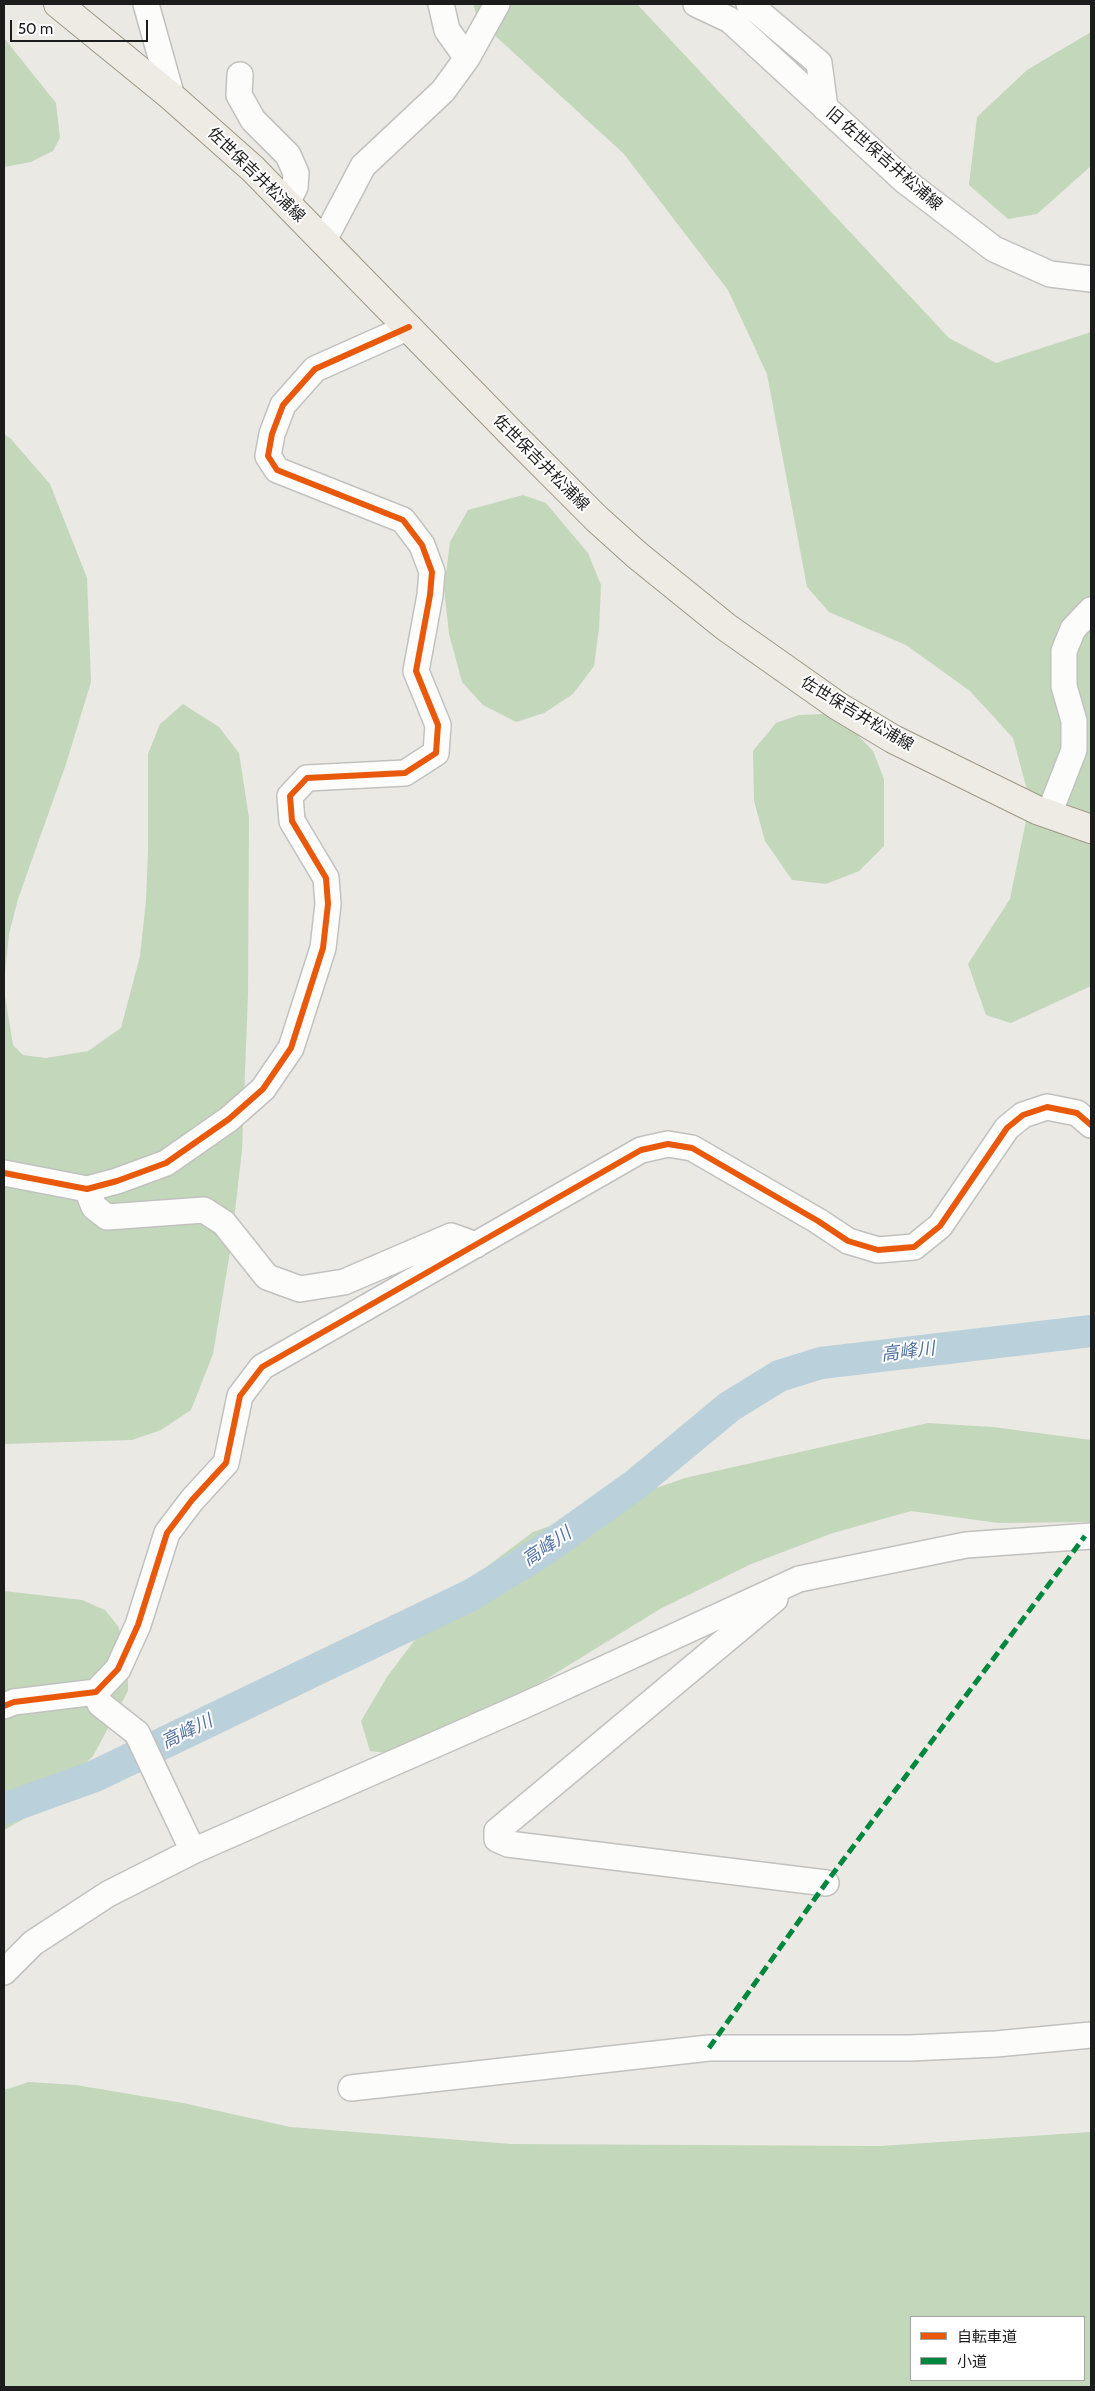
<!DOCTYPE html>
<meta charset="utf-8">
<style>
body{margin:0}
#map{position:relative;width:1095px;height:2391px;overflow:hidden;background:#eae9e4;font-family:Cabin,"Noto Sans JP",sans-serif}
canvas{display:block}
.frame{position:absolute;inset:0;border:5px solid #1c1c1c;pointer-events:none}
.legend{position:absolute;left:910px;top:2316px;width:175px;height:65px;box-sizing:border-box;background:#fff;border:1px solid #a4a4a4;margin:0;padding:6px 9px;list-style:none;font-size:15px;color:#1c1c1c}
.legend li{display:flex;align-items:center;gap:10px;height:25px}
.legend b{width:25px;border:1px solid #a4a4a4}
.scale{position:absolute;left:10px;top:20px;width:138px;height:22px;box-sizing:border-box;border:2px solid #1c1c1c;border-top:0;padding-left:6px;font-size:15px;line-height:18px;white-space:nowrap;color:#1c1c1c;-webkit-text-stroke:4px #fff;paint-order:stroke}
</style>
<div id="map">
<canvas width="1095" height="2391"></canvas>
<div class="frame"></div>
<ul class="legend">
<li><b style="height:6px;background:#e8590c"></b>自転車道</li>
<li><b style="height:6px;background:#00873e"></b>小道</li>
</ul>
<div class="scale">50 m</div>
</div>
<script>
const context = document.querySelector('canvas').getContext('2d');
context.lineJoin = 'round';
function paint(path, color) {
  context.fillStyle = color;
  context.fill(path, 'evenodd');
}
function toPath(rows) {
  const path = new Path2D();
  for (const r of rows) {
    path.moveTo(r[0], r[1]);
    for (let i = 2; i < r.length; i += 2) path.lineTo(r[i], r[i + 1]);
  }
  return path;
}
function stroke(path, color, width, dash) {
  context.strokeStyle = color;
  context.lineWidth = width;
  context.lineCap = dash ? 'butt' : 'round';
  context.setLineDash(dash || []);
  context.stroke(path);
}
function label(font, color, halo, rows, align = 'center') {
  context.font = font + ' Cabin,"Noto Sans JP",sans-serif';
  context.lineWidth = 4;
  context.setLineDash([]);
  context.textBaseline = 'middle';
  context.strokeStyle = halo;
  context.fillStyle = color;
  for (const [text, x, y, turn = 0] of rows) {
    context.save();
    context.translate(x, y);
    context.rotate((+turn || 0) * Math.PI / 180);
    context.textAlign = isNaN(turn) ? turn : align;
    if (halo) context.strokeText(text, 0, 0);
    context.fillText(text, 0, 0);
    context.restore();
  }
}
const forest = toPath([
 [473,4,637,4,949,338,996,363,1091,332,1091,986,1011,1023,986,1015,968,964,1010,899,1030,801,1013,738,970,691,906,645,829,612,807,587,767,374,728,290,624,154,478,20],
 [1091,32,1091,166,1037,214,1008,219,969,185,977,117,1027,70],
 [4,38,56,103,60,138,53,151,31,162,4,167],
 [4,434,11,439,50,484,87,578,91,682,66,764,18,899,9,934,4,982],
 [523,495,546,503,588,553,601,585,599,629,594,666,573,694,544,713,516,722,483,705,462,682,449,634,444,588,450,542,468,510],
 [183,704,219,727,239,753,249,818,248,994,242,1150,231,1246,213,1354,191,1410,161,1430,132,1440,4,1444,4,990,13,1045,23,1055,46,1058,88,1051,121,1028,140,956,146,900,148,852,148,754,160,724],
 [824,714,850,727,873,751,884,779,884,846,859,871,826,884,792,880,765,841,754,801,753,751,776,723,799,715],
 [928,1423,993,1427,1091,1440,1091,1522,998,1523,911,1511,833,1533,751,1564,660,1609,509,1702,405,1755,370,1751,361,1721,387,1677,417,1637,469,1580,533,1532,685,1478],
 [4,1591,82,1600,105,1610,118,1626,128,1652,128,1691,93,1756,41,1809,4,1830],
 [29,2082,76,2085,183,2103,290,2127,512,2144,880,2146,1091,2132,1091,2387,4,2387,4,2090],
 [911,2317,1084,2317,1084,2380,911,2380]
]);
const river = toPath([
 [4,1809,95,1776,471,1595,544,1550,635,1485,729,1407,779,1376,821,1363,1091,1331]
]);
const minor = toPath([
 [146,4,172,97],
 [696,4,730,20,905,181,994,249,1050,274,1091,279],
 [749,4,819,63,825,108],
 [467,58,497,4],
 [240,75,239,95,253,120,288,155,296,173,295,187,287,203],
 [324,240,363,166,443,91,467,58,447,30,441,4],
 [1049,814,1074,750,1074,721,1064,686,1064,651,1073,629,1091,610],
 [4,1173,87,1189,117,1181,166,1163,229,1119,263,1089,291,1048,323,948,328,904,326,878,292,821,290,796,307,778,405,773,436,753,438,725,416,671,430,595,432,572,422,545,403,520,277,470,268,456,272,434,283,405,315,369,409,327],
 [87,1189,94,1207,107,1217,204,1210,224,1223,267,1277,300,1289,344,1282,451,1236,476,1245],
 [775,1599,497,1831,497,1839,508,1844,826,1883],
 [96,1692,100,1704,137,1733,193,1851],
 [4,1706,14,1702,96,1692,118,1669,138,1625,167,1533,192,1500,226,1463,240,1396,262,1367,641,1150,668,1144,692,1148,818,1221,848,1241,878,1250,914,1247,940,1226,1007,1128,1023,1115,1047,1107,1077,1113,1091,1125],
 [4,1972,33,1943,108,1894,193,1851,525,1705,799,1579,966,1545,1091,1536],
 [351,2088,709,2048,910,2048,996,2044,1091,2035]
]);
const major = toPath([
 [58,4,172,97,253,169,516,438,597,519,637,555,726,627,838,706,893,739,980,782,1037,810,1091,829]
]);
const quiet = toPath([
 [709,2048,826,1883,1085,1536]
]);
const cycleway = toPath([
 [4,1173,87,1189,117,1181,166,1163,229,1119,263,1089,291,1048,323,948,328,904,326,878,292,821,290,796,307,778,405,773,436,753,438,725,416,671,430,595,432,572,422,545,403,520,277,470,268,456,272,434,283,405,315,369,409,327],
 [4,1706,14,1702,96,1692,118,1669,138,1625,167,1533,192,1500,226,1463,240,1396,262,1367,641,1150,668,1144,692,1148,818,1221,848,1241,878,1250,914,1247,940,1226,1007,1128,1023,1115,1047,1107,1077,1113,1091,1125]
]);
const streetNames = [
 ["旧 佐世保吉井松浦線",884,159,41],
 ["佐世保吉井松浦線",256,175,44],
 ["佐世保吉井松浦線",541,463,45],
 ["佐世保吉井松浦線",857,714,31]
];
const waterNames = [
 ["高峰川",908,1352,-7],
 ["高峰川",547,1547,-34],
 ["高峰川",187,1732,-26]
];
paint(forest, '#c3d7bb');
stroke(river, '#bad0da', 32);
stroke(minor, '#c1c1bf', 28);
stroke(major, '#9e9884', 30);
stroke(minor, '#fcfcfb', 25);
stroke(major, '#eeebe4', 28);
stroke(quiet, '#00873e', 5, [10, 5]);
stroke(cycleway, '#e8590c', 6);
label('16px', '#1c1c1c', '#fff', streetNames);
label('italic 18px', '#5171a2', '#fff', waterNames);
</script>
